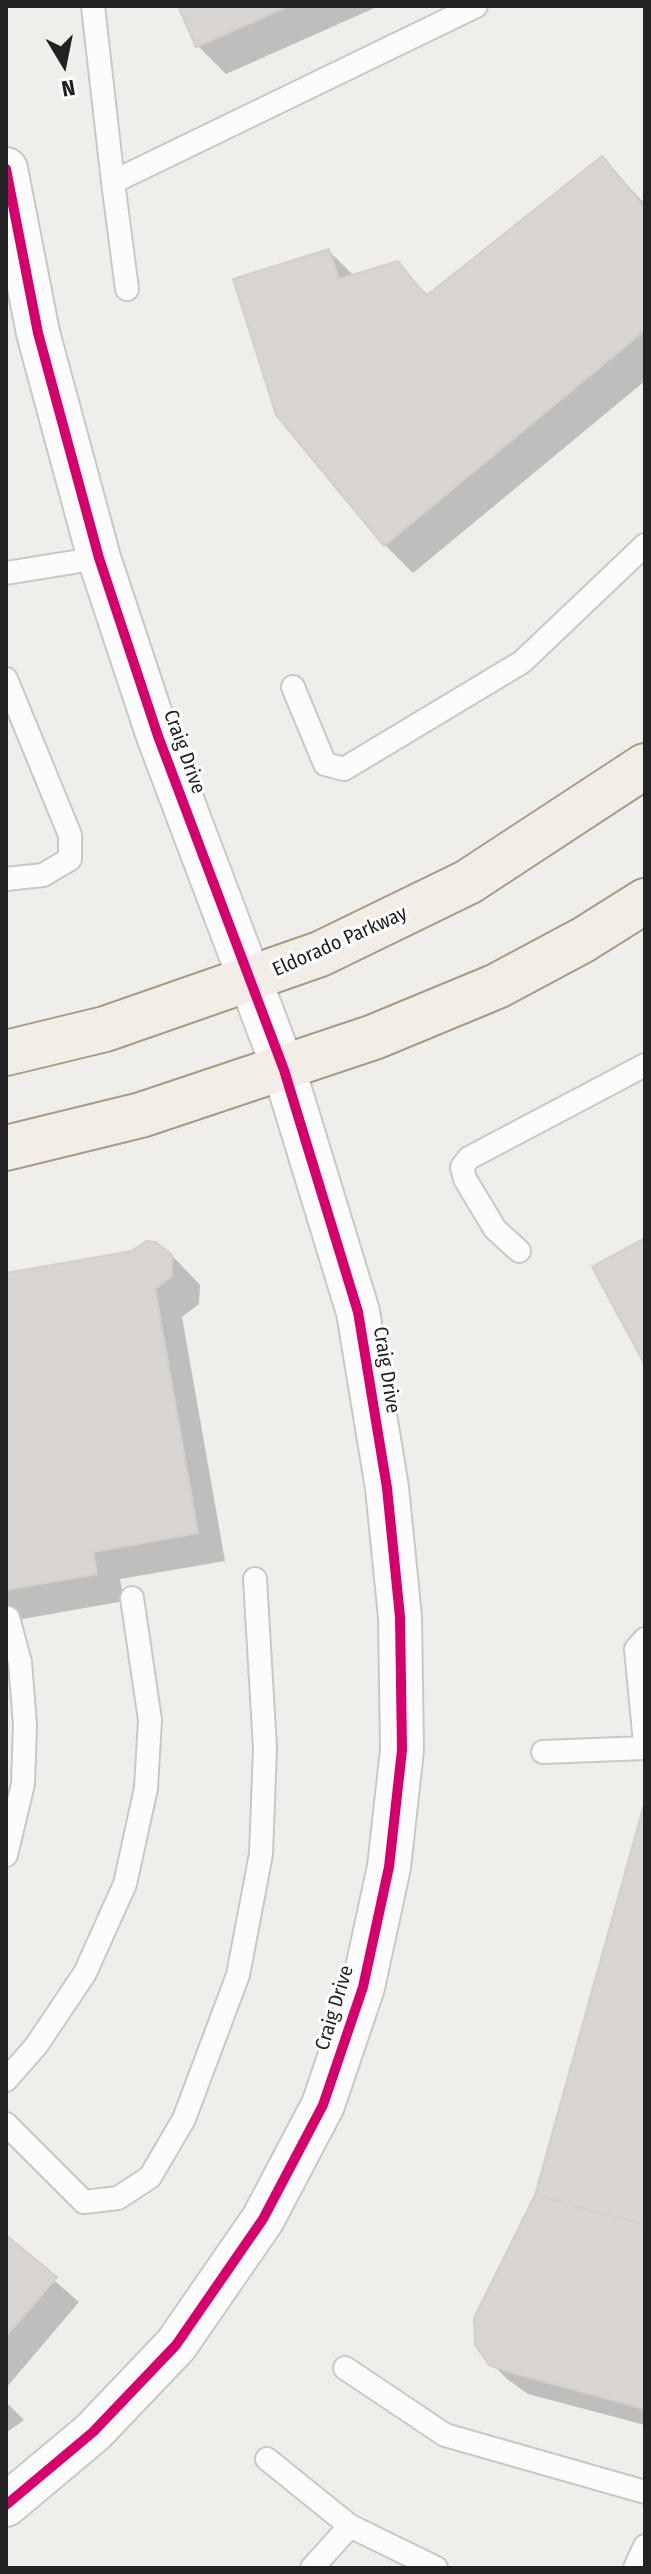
<!DOCTYPE html>
<style>
body{margin:0}
#map{position:relative;width:651px;height:2574px;overflow:hidden;background:#f0eeeb;font-family:"Fira Sans Condensed",sans-serif}
canvas{display:block}
.frame{position:absolute;inset:0;border:8px solid #222;pointer-events:none}
.north{position:absolute;left:24px;top:24px;width:80px;height:80px;-webkit-text-stroke:6px #fff;paint-order:stroke;rotate:170deg;font-size:22px;font-weight:700;line-height:32px;text-align:center;color:#222}
.north::after{content:'';display:block;margin:auto;width:28px;height:36px;background:#222;clip-path:polygon(50% 0,100% 100%,50% 72%,0 100%)}
</style>
<div id="map">
<canvas width="651" height="2574"></canvas>
<div class="frame"></div>
<div class="north">N</div>
</div>
<script>
const context = document.querySelector('canvas').getContext('2d');
context.lineJoin = 'round';
function paint(path, color) {
  context.fillStyle = color;
  context.fill(path, 'evenodd');
}
function toPath(rows) {
  const path = new Path2D();
  for (const r of rows) {
    path.moveTo(r[0], r[1]);
    for (let i = 2; i < r.length; i += 2) path.lineTo(r[i], r[i + 1]);
  }
  return path;
}
function stroke(path, color, width, dash) {
  context.strokeStyle = color;
  context.lineWidth = width;
  context.lineCap = dash ? 'butt' : 'round';
  context.setLineDash(dash || []);
  context.stroke(path);
}
function label(font, color, halo, rows, align = 'center') {
  context.font = font + ' "Fira Sans Condensed",sans-serif';
  context.lineWidth = 6;
  context.setLineDash([]);
  context.textBaseline = 'middle';
  context.strokeStyle = halo;
  context.fillStyle = color;
  for (const [text, x, y, turn = 0] of rows) {
    context.save();
    context.translate(x, y);
    context.rotate((+turn || 0) * Math.PI / 180);
    context.textAlign = isNaN(turn) ? turn : align;
    if (halo) context.strokeText(text, 0, 0);
    context.fillText(text, 0, 0);
    context.restore();
  }
}
const shadow = toPath([
 [180,6,379,6,226,74,198,46],
 [602,158,645,204,645,381,413,573,385,545,329,251,355,277,397,264,429,296],
 [146,1244,165,1248,200,1285,199,1304,182,1317,225,1561,120,1579,124,1601,6,1622,6,1275,133,1253],
 [645,1809,645,2425,528,2394,507,2379,482,2354,474,2333,476,2319,537,2196],
 [6,2238,79,2302,6,2388],
 [6,2402,24,2420,6,2433]
]);
const building = toPath([
 [178,6,289,6,196,47,178,6],
 [602,156,645,208,645,330,384,546,276,415,233,279,329,249,339,279,398,261,426,296,602,156],
 [645,1238,645,1365,592,1267,645,1238],
 [146,1241,156,1242,172,1255,172,1276,155,1289,198,1533,93,1552,97,1574,6,1590,6,1273,132,1251,146,1241],
 [645,1801,645,2225,535,2195,645,1801],
 [535,2195,645,2225,645,2409,502,2370,489,2365,475,2345,474,2318,535,2195],
 [6,2235,57,2277,6,2336,6,2235]
]);
const service = toPath([
 [93,6,113,182,476,6],
 [113,182,127,289],
 [6,573,99,558],
 [6,679,70,835,70,859,43,875,6,879],
 [293,687,325,764,344,769,522,662,645,545],
 [519,1251,495,1229,465,1179,462,1167,469,1158,645,1065],
 [645,1639,636,1649,645,1743],
 [543,1752,645,1748],
 [6,1855,23,1784,25,1725,20,1662,8,1618],
 [6,2080,36,2046,85,1973,125,1884,146,1788,150,1720,132,1598],
 [6,2124,84,2202,118,2198,150,2177,184,2119,238,1975,261,1854,265,1748,255,1579],
 [345,2368,445,2435,645,2492],
 [267,2459,350,2526,436,2568],
 [312,2568,350,2526],
 [635,2568,645,2546]
]);
const minor = toPath([
 [6,169,38,333,99,558,158,736,284,1070,358,1312,387,1488,400,1617,402,1750,389,1867,363,1987,323,2105,263,2219,176,2345,93,2432,6,2505]
]);
const primary = toPath([
 [6,1053,105,1029,320,954,468,882,645,766],
 [6,1148,141,1115,374,1037,497,986,583,940,645,901]
]);
const cycleway = toPath([
 [6,169,38,333,99,558,158,736,284,1070,358,1312,387,1488,400,1617,402,1750,389,1867,363,1987,323,2105,263,2219,176,2345,93,2432,6,2505]
]);
const streetNames = [
 ["Craig Drive",184,752,70],
 ["Eldorado Parkway",340,942,-24],
 ["Craig Drive",386,1370,81],
 ["Craig Drive",335,2008,-73]
];
paint(shadow, '#0003');
paint(building, '#d7d4d2');
stroke(building, '#d3d0cc', 2);
stroke(service, '#c9c8c7', 26);
stroke(minor, '#c9c8c7', 46);
stroke(primary, '#a79c86', 48);
stroke(service, '#fdfcfc', 22);
stroke(minor, '#fdfcfc', 42);
stroke(primary, '#f3ede7', 44);
stroke(cycleway, '#d6006c', 10);
label('20px', '#222', '#fff', streetNames);
</script>
